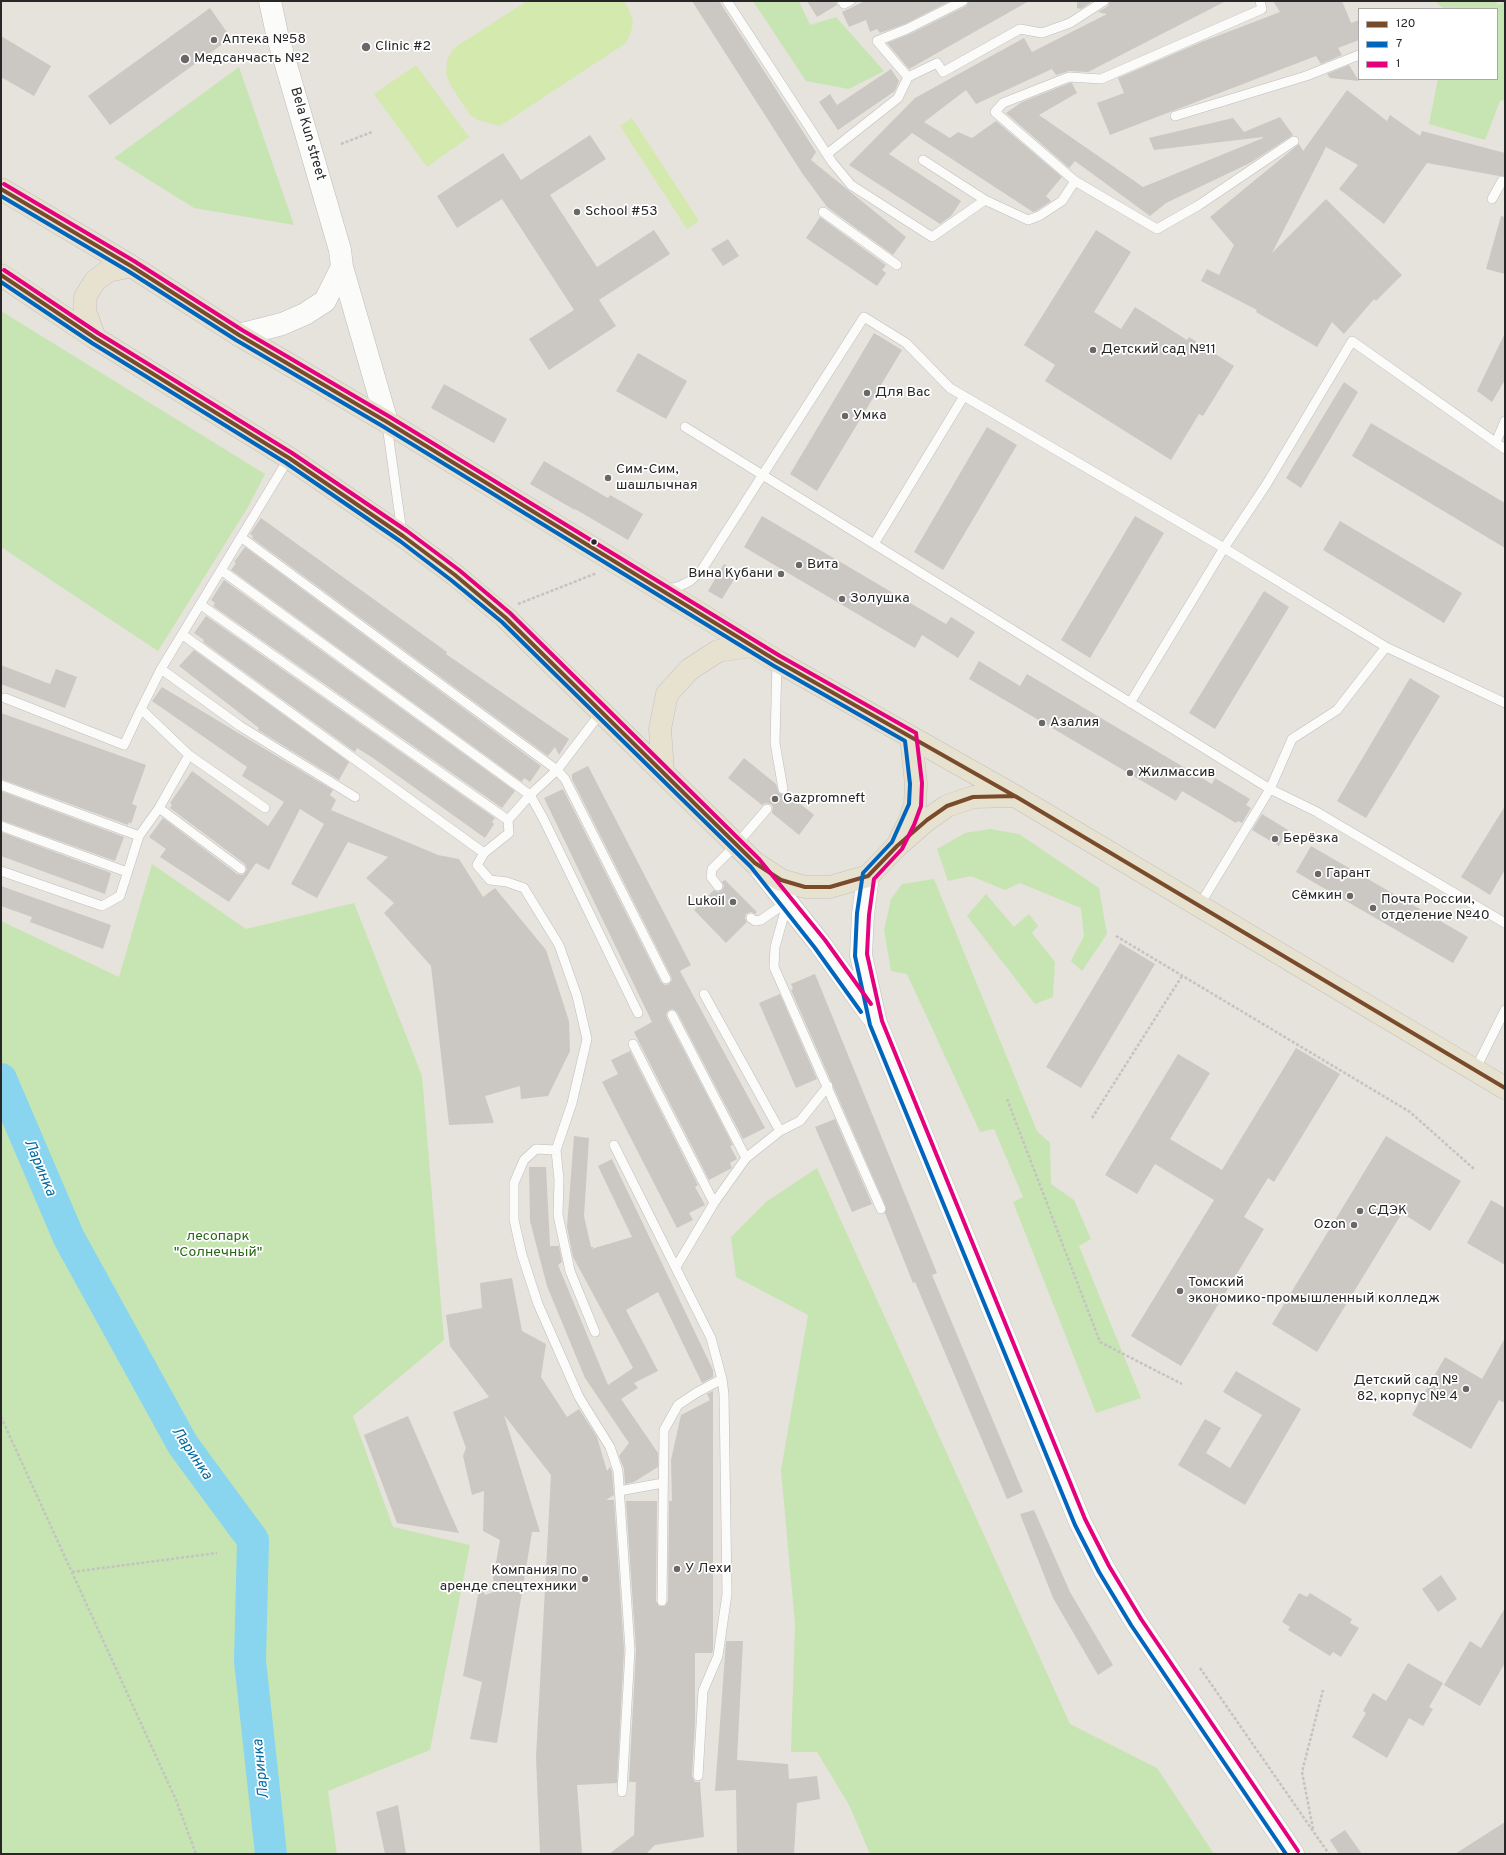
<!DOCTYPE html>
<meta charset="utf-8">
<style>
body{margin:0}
#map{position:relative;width:1506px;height:1855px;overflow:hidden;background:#e6e2dc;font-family:Overpass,sans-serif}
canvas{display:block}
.frame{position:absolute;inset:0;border:2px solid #272727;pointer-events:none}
.legend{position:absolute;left:1358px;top:8px;width:140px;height:72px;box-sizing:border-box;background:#fff;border:1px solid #a9a9a9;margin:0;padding:5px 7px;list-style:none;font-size:12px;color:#272727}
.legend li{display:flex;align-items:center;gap:8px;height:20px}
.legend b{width:20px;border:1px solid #a9a9a9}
</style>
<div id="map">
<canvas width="1506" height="1855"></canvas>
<div class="frame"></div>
<ul class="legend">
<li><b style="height:5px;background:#7a4b2a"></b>120</li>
<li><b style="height:5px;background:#0065bd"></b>7</li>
<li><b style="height:5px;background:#e5007d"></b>1</li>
</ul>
</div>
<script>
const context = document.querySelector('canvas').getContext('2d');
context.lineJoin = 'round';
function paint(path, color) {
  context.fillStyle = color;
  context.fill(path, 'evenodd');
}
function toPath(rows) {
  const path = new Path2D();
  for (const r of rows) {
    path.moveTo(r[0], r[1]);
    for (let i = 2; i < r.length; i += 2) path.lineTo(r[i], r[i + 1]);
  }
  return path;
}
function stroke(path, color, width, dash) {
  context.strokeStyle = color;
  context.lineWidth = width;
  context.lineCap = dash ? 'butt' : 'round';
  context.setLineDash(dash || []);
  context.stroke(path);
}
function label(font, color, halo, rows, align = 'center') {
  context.font = font + ' Overpass,sans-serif';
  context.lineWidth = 3.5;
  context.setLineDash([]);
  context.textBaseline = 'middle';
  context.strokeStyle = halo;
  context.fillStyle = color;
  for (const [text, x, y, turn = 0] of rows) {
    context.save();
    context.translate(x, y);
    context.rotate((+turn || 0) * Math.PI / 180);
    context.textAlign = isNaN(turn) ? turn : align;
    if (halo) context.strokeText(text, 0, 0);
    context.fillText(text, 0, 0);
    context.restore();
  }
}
const green = toPath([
 [753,1,799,1,810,25,836,17,884,71,849,89,806,81],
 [1435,1,1495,1,1499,5,1505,1,1505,100,1500,101,1485,140,1429,124,1438,79,1497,79,1497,9,1444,9],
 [239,67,294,225,194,208,114,158],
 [1,311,265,474,248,507,158,651,1,547],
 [990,829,1019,834,1099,888,1107,934,1082,971,1071,961,1084,936,1081,908,1020,883,1005,890,971,876,948,881,937,849,965,833],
 [152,864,246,929,354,903,422,1076,444,1340,353,1416,393,1527,470,1545,430,1750,328,1791,337,1854,1,1854,1,921,119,977],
 [934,879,1037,1131,1050,1143,1051,1184,1074,1200,1091,1239,1079,1246,1141,1398,1096,1413,1013,1202,1023,1197,994,1129,980,1132,907,974,891,971,884,930,891,899,902,884],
 [986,894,1014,927,1029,914,1038,926,1032,933,1055,962,1053,997,1035,1004,967,916],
 [817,1168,1070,1724,1157,1768,1214,1854,870,1854,849,1805,817,1752,791,1752,795,1624,781,1470,808,1315,736,1277,731,1237,766,1202]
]);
const pitch = toPath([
 [527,1,624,1,629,10,633,21,631,32,626,43,500,126,478,120,470,115,451,86,446,74,447,60,454,48],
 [416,65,469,137,427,167,374,94],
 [632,118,699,221,687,229,620,126]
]);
const river = toPath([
 [1,1079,69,1238,183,1445,253,1540,250,1661,271,1854]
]);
const building = toPath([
 [692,1,719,1,816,152,811,160,906,237,893,255,827,207,802,173],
 [807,1,836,1,837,5,817,17],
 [865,1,950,1,905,24,880,33,877,29,870,32,866,20,849,27,842,12],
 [969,1,1029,1,909,69,887,43,910,34,966,6],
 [1077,1,1093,1,1081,9,1077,8],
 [1110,1,1226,1,1088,72,1069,71,1056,75,1052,69,976,104,966,90,924,122,950,138,958,132,972,138,996,121,1062,177,1046,196,1051,201,1036,211,1033,212,912,133,889,154,961,201,951,216,940,224,849,165,915,98,1024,38,1032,52,1107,14,1098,12,1108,6],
 [1273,1,1342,1,1351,23,1359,20,1359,40,1338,48,1342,55,1321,64,1316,56,1110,135,1097,103,1124,93,1118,78,1199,43,1280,12],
 [210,8,231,38,110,125,88,96],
 [1,36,51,66,34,96,1,77],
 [1349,65,1359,81,1330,78,1327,74],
 [891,69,899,81,895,91,838,130,819,102,830,94,837,105],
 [1070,83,1072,83,1077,93,1039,115,1143,187,1263,138,1263,137,1154,150,1149,138,1233,118,1244,132,1280,117,1293,135,1250,163,1166,203,1150,216,1075,161,1069,168,1006,113,1022,102],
 [1347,90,1387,121,1390,115,1420,136,1422,131,1505,153,1505,176,1499,176,1427,163,1384,224,1339,189,1358,165,1326,147,1272,253,1326,199,1402,275,1376,301,1374,299,1344,334,1332,322,1317,347,1256,312,1257,310,1201,281,1207,269,1219,275,1234,245,1210,217,1299,144,1303,151],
 [590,135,606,159,550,195,597,267,654,230,670,254,599,300,616,326,549,370,529,339,574,310,502,199,457,228,437,196,503,153,521,180],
 [1501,216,1505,217,1505,274,1486,269],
 [820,217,886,265,882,270,886,273,877,286,806,238],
 [1096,230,1131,252,1094,312,1121,329,1135,307,1187,340,1189,337,1234,366,1203,416,1199,414,1171,460,1045,381,1055,365,1024,345],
 [728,239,739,256,723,266,711,249],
 [874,333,902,350,817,491,790,474],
 [1505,333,1505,380,1492,402,1477,391],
 [638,353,687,381,666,419,616,391],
 [1344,382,1358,392,1301,488,1286,478],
 [444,384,507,419,494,443,431,408],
 [1371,423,1505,503,1505,548,1352,456],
 [987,427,1017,445,943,570,914,552],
 [544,461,608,498,610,495,643,514,628,540,575,509,575,510,530,484],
 [762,516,946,624,951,617,975,632,958,658,922,635,915,648,744,547],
 [1135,516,1164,533,1090,658,1061,640],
 [261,518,447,652,446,654,569,739,559,755,555,747,548,756,252,538,253,536,250,534],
 [1340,521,1462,593,1444,623,1323,550],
 [245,547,541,766,530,782,524,778,522,782,231,570,236,563,234,562],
 [724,564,738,573,722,599,708,591],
 [224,580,515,791,502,808,213,606,215,603,211,600],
 [1264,591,1289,607,1215,729,1189,713],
 [206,616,495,818,492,822,494,824,485,838,373,758,357,748,355,752,203,642,204,640,194,633],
 [194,650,349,762,339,780,258,730,259,728,179,666],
 [979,661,1020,686,1027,674,1212,784,1215,778,1250,799,1246,805,1251,808,1242,823,1238,821,1236,823,1182,791,1176,801,969,679],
 [1,665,50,684,56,669,77,677,65,708,1,684],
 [1410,678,1440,696,1366,818,1337,801],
 [162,687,333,790,330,795,336,800,331,810,438,855,459,859,483,897,495,888,546,950,569,1021,570,1051,548,1096,521,1099,520,1086,485,1096,494,1123,449,1125,431,966,384,913,394,903,366,878,388,857,348,842,317,898,291,884,324,824,300,809,269,870,256,863,229,902,160,857,166,849,149,837,163,818,237,874,243,875,247,870,245,864,170,808,172,805,170,803,192,771,268,826,284,802,242,776,247,767,152,701],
 [1,713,146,765,132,804,137,806,131,824,129,822,128,825,1,779],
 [744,758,776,784,779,793,784,795,787,793,814,815,799,835,772,813,773,807,771,804,765,803,762,805,728,778],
 [588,766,691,965,680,971,765,1128,743,1139,677,1012,673,1009,669,1010,666,1014,667,1018,733,1145,730,1146,737,1159,730,1163,732,1168,709,1180,634,1032,652,1022,544,798,563,789,661,982,665,985,669,984,672,980,671,976,572,779,572,774],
 [1,791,124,837,115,861,1,820],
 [1505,806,1505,870,1490,895,1461,877],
 [1262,814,1288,830,1279,846,1252,830],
 [1,832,111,873,105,894,1,856],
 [1311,846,1468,937,1453,963,1296,872],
 [725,880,757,912,755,914,751,912,746,914,745,918,747,922,726,943,694,910,714,890,718,892,722,890,724,886,722,882],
 [1,886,111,925,103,949,30,922,32,917,1,906],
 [1120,943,1155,964,1081,1088,1046,1067],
 [815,974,937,1273,932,1275,1023,1492,1007,1499,915,1282,913,1283,885,1213,886,1207,791,990,793,989,791,984],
 [780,994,817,1079,796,1088,759,1003],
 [1296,1048,1340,1074,1274,1182,1268,1178,1244,1217,1264,1229,1181,1366,1131,1336,1214,1200,1155,1164,1137,1194,1105,1175,1178,1054,1210,1073,1170,1139,1222,1170],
 [630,1051,698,1185,695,1187,705,1205,689,1213,693,1220,677,1228,602,1082,618,1074,611,1060],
 [835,1119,872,1204,852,1212,815,1127],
 [574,1136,589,1138,584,1216,591,1247,594,1247,591,1249,632,1237,598,1166,612,1159,713,1370,713,1377,702,1383,658,1292,626,1310,658,1371,634,1383,638,1388,621,1399,658,1453,658,1467,634,1482,625,1484,624,1469,619,1456,629,1443,585,1378,547,1286,530,1221,529,1167,546,1167,550,1246,559,1246,562,1262,558,1265,608,1385,633,1368,573,1257,567,1227],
 [1386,1136,1461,1181,1430,1231,1402,1213,1317,1352,1272,1324],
 [1491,1200,1505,1208,1505,1265,1467,1243],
 [512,1278,522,1331,546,1344,541,1377,567,1417,579,1409,597,1437,607,1471,610,1467,612,1472,614,1495,606,1500,614,1500,624,1650,617,1783,577,1785,582,1854,540,1854,536,1757,551,1475,504,1415,540,1532,532,1532,497,1743,470,1739,482,1682,463,1676,480,1584,485,1595,496,1591,493,1579,500,1540,483,1531,484,1491,472,1495,463,1456,466,1448,453,1412,489,1397,450,1346,446,1315,482,1308,480,1283],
 [1505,1338,1505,1403,1499,1400,1471,1449,1412,1415,1445,1357,1482,1379],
 [1236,1371,1301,1409,1245,1505,1178,1465,1205,1419,1221,1428,1206,1453,1230,1468,1262,1415,1223,1392],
 [713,1391,713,1650,712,1653,695,1653,695,1722,692,1776,695,1782,700,1782,704,1837,655,1845,646,1854,609,1854,634,1835,636,1782,629,1782,636,1650,626,1501,657,1501,656,1601,659,1606,665,1606,668,1601,669,1501,672,1501,671,1460,681,1415,710,1400,707,1394],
 [408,1416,443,1497,459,1533,397,1523,364,1435],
 [1034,1510,1070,1592,1113,1665,1098,1675,1053,1598,1020,1514],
 [1441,1575,1457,1599,1438,1612,1422,1589],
 [1299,1593,1307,1597,1310,1593,1352,1619,1350,1623,1359,1628,1341,1657,1333,1652,1330,1656,1288,1630,1290,1627,1282,1622],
 [1505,1608,1505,1663,1480,1706,1444,1685,1470,1641,1481,1648],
 [726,1641,743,1641,737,1760,788,1764,789,1779,817,1776,820,1799,797,1803,794,1854,737,1854,736,1790,715,1791],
 [1408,1663,1443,1683,1429,1707,1433,1709,1423,1726,1409,1718,1387,1758,1352,1737,1366,1713,1363,1711,1373,1693,1386,1701],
 [398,1805,406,1854,385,1854,376,1812],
 [1505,1822,1505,1854,1455,1854],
 [1345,1830,1362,1854,1339,1854,1330,1840]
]);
const path = toPath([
 [341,144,372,132],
 [518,604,597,573],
 [1116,936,1410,1112,1474,1169],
 [1007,1099,1100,1342,1182,1384],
 [1092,1118,1182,976],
 [1,1417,176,1800,196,1854],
 [72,1572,217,1553],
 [1200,1668,1329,1854],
 [1313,1829,1302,1772,1323,1690]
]);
const lane = toPath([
 [727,1,832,162,851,185,932,237,985,200,1028,220,1039,216,1062,201,1075,181],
 [842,1,844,4,850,1],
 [963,1,907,29,877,41,908,77,937,63,943,72,1020,29,1042,33,1070,23,1104,1],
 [1260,1,1262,9,1101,79,1069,77,1003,103,995,112,1075,181,1157,229,1199,205,1294,141],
 [1175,116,1306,76,1359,55],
 [827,154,898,98,908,77],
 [923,160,985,200],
 [1492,199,1502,181,1505,182],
 [823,212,897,265],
 [387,425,402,533],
 [685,427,1270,789,1317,812,1505,923],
 [1496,442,1505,421],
 [242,538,557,770,565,779,666,979],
 [874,544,964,396],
 [221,570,530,795,543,818,638,1013],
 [665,590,680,586,690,581,701,571,864,317,906,343,950,388,1224,548,1386,647,1505,703],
 [201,605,508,820],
 [183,635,484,853,477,865,490,880,507,882,524,888,559,945,577,996,587,1039,572,1103,556,1150,559,1180,558,1215,570,1271,595,1332],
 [777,661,775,743,783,789],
 [161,669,240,726,355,797],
 [5,698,124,745,141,709,189,755,265,808],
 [1130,703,1224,548,1266,485,1352,341,1505,449],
 [141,709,161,669,289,458],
 [1,785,139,836],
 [159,808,241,869],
 [1,826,127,872],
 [484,853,509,833,508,820,530,795,557,770,602,711],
 [1,871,102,906,120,896,139,836,159,808,189,755],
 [718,886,711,877,712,869,736,845,767,809],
 [787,904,775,947,774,967,881,1209],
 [1199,906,1270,789,1292,739,1337,710,1386,647],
 [751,918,755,921,761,920,787,902],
 [704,994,780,1131],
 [672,1015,746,1158],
 [633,1044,714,1203],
 [1475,1070,1505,1010],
 [614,1145,711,1338,722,1379,724,1394,727,1594,718,1656,703,1691,698,1776],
 [556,1150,536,1149,524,1160,514,1183,514,1220,522,1255,538,1304,579,1397,610,1447,618,1471,630,1650,622,1792],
 [676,1267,714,1203,746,1158,780,1131,800,1121,828,1086],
 [619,1491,663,1483],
 [662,1601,664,1430,678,1405,696,1393,722,1379]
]);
const secondary = toPath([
 [270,1,277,34,340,250,342,267,387,422],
 [239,335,282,324,305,314,325,301,342,267],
 [759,867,820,944,871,1015],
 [868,876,863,914,861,955,876,1023,1080,1522,1104,1569,1136,1622,1293,1854]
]);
const primary = toPath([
 [1,189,131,266,239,335,387,422,777,661,1015,796,1505,1088],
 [1,275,95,338,289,458,403,536,455,575,506,618,531,643,755,863,781,880,805,887,830,887,868,876,897,846,927,820,947,806,973,797,1015,796],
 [95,338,85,311,85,297,95,281,108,271,131,266],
 [663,772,660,729,667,694,690,669,718,651,751,646],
 [900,840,909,822,915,805,916,784,911,737]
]);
const bus1 = toPath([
 [1,189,131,266,239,335,387,422,777,661,1020,799],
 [1,275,95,338,289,458,403,536,455,575,506,618,755,863,781,880,805,887,830,887,868,876,897,846,927,820,947,806,973,797,1015,796,1505,1088]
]);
const bus2 = toPath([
 [1,196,128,271,236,340,384,427,774,666,905,741,910,784,909,804,892,842,863,873,857,913,855,956,870,1025,1075,1525,1099,1572,1131,1625,1286,1854],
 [1,282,92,343,286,463,400,541,451,580,502,622,751,867,815,948,861,1012]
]);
const bus3 = toPath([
 [4,184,134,261,242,330,390,417,780,656,916,733,922,783,921,806,914,825,902,849,874,879,869,915,867,954,882,1021,1085,1519,1109,1566,1141,1619,1298,1851],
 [4,270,98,333,292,453,407,531,459,570,510,613,759,859,825,940,871,1004]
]);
const markers = [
 [214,40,4,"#6a6866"],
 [366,47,5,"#6a6866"],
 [185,59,5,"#6a6866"],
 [577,212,4,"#6a6866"],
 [1093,350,4,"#6a6866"],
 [867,393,4,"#6a6866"],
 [845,416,4,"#6a6866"],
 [608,478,4,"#6a6866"],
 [594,542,3.5,"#272727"],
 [799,565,4,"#6a6866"],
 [781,574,4,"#6a6866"],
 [842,599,4,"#6a6866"],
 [1042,723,4,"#6a6866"],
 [1130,773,4,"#6a6866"],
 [775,799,4,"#6a6866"],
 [1275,839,4,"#6a6866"],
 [1318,874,4,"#6a6866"],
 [1350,896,4,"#6a6866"],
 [733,902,4,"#6a6866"],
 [1373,908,4,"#6a6866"],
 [1360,1211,4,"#6a6866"],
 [1354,1225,4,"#6a6866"],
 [1180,1291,4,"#6a6866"],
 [1466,1389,4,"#6a6866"],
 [677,1569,4,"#6a6866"],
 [585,1579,4,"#6a6866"]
];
const poiNames = [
 ["Аптека №58",222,40],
 ["Clinic #2",375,47],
 ["Медсанчасть №2",194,59],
 ["School #53",585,212],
 ["Детский сад №11",1101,350],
 ["Для Вас",875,393],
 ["Умка",853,416],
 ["Сим-Сим,",616,470],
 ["шашлычная",616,486],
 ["Вита",807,565],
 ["Вина Кубани",773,574,"right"],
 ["Золушка",850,599],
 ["Азалия",1050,723],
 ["Жилмассив",1138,773],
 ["Gazpromneft",783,799],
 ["Берёзка",1283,839],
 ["Гарант",1326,874],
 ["Сёмкин",1342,896,"right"],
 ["Почта России,",1381,900],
 ["отделение №40",1381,916],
 ["Lukoil",725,902,"right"],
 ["СДЭК",1368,1211],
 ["Ozon",1346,1225,"right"],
 ["Томский",1188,1283],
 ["экономико-промышленный колледж",1188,1299],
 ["Детский сад №",1458,1381,"right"],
 ["82, корпус № 4",1458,1397,"right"],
 ["У Лехи",685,1569],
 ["Компания по",577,1571,"right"],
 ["аренде спецтехники",577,1587,"right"]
];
const streetNames = [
 ["Bela Kun street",307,134,74]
];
const parkNames = [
 ["лесопарк",218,1237],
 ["\"Солнечный\"",218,1253]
];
const waterNames = [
 ["Ларинка",39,1168,67],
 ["Ларинка",191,1454,56],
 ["Ларинка",262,1769,-96]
];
paint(green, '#c7e5b2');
paint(pitch, '#d4e9ae');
stroke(river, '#89d5ef', 32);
paint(building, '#cbc8c3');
stroke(lane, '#bfbebe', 10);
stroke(secondary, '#bfbebe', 23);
stroke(primary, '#c3c1bf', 23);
stroke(path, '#c4c3c2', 2.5, [3, 2]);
stroke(lane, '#fbfbfa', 9);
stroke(secondary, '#fbfbfa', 22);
stroke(primary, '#e7e1d0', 22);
stroke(bus1, '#7a4b2a', 4);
stroke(bus2, '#0065bd', 4);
stroke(bus3, '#e5007d', 4);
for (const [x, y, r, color] of markers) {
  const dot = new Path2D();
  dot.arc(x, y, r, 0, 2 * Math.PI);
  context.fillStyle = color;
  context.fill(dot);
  stroke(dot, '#fff', 1.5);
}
label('14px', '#272727', '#fff', poiNames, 'left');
label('14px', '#272727', '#fff', streetNames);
label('14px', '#266814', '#fff', parkNames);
label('italic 15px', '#046b9f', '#fff', waterNames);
</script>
